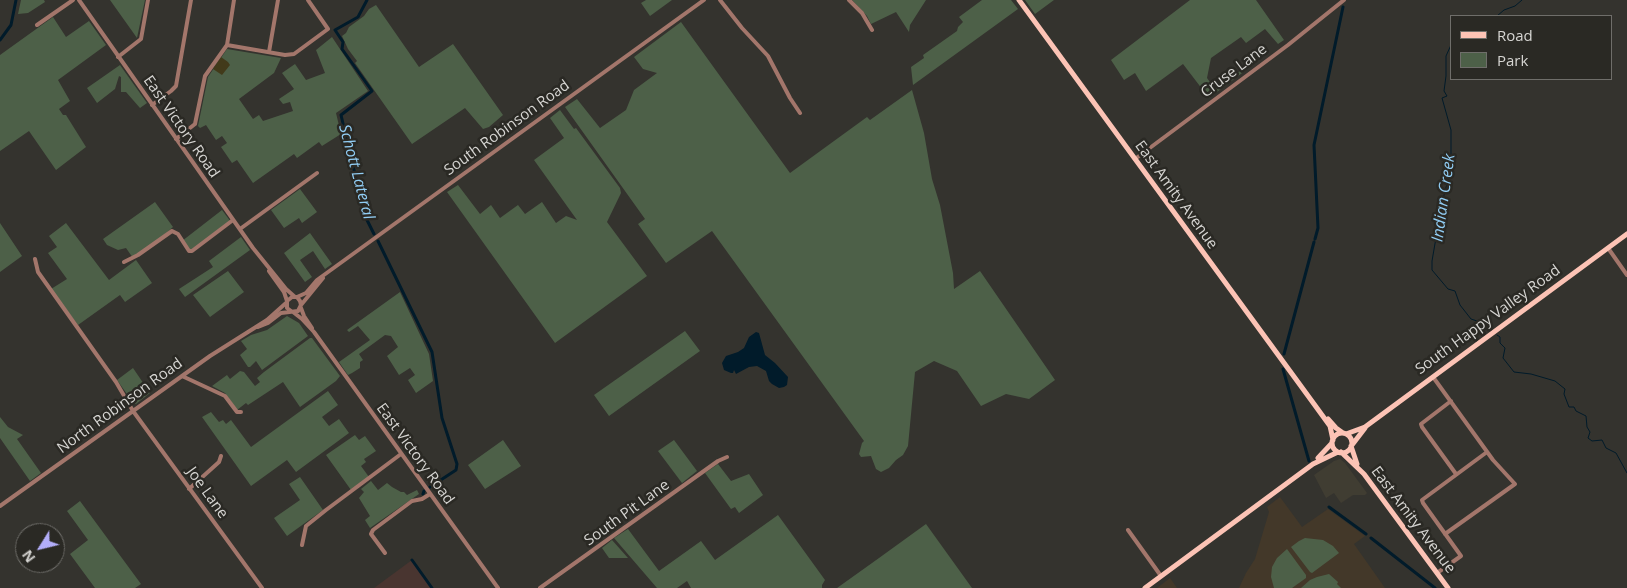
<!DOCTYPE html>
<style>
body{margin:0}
#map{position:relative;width:1627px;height:588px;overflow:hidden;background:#34332e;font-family:"Open Sans",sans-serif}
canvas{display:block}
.legend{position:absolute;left:1450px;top:15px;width:162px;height:65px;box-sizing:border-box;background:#2a2924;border:1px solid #6f6e6a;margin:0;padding:6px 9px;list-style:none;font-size:15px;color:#d6d5d2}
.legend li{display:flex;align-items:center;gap:10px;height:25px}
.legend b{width:25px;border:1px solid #6f6e6a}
.north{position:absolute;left:15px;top:523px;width:50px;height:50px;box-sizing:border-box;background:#2a2924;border:1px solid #6f6e6a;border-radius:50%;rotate:234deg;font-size:14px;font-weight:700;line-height:20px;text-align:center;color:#d6d5d2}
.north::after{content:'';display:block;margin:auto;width:18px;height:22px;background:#b2adf9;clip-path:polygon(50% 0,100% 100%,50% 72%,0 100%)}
</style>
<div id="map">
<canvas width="1627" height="588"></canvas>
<ul class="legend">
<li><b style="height:6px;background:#fcc3b5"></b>Road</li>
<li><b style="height:14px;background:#4d6048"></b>Park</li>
</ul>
<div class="north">N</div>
</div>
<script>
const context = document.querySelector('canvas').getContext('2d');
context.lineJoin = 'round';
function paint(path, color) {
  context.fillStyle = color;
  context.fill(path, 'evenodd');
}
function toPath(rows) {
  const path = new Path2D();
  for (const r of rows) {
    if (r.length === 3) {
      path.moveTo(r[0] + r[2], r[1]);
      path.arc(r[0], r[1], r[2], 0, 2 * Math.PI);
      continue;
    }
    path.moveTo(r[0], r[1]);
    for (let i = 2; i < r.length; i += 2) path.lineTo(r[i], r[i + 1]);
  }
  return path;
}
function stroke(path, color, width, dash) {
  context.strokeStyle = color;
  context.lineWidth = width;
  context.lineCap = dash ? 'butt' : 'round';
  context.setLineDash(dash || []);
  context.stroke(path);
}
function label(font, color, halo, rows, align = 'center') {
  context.font = font + ' "Open Sans",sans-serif';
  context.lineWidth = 5;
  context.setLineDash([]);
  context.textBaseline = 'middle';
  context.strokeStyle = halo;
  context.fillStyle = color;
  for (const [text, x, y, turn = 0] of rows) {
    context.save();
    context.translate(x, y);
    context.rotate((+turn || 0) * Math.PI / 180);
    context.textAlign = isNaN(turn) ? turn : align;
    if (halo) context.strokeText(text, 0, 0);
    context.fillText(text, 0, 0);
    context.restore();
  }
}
const built = toPath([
 [1340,459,1345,463,1367,493,1365,495,1353,495,1341,503,1334,493,1326,498,1314,475,1334,461]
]);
const industrial = toPath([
 [412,560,432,588,374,588]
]);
const education = toPath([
 [1280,497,1302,527,1328,509,1365,536,1354,544,1385,588,1239,588,1246,573,1255,559,1269,512,1267,507],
 [1170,578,1177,588,1157,588]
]);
const green = toPath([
 [21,0,44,0,45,2,28,13,18,14],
 [110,0,145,0,137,38],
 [646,0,672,0,650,16,641,3],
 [852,0,926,0,910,25,909,32,896,12,871,24,867,16],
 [982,0,1011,0,1018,9,913,85,911,67,924,58,923,55,957,31,958,27,963,22,959,17],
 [1025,0,1054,0,1035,14],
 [1190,0,1256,0,1284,40,1278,44,1265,29,1246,43,1241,37,1211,58,1207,78,1215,89,1250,64,1250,67,1209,98,1183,64,1146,91,1135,73,1124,80,1111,60],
 [376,5,419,67,453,44,503,115,489,127,483,129,465,108,412,144,355,63,357,61,348,49,342,36,346,33,349,27,364,16,369,9],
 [53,17,66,37,89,21,106,45,58,80,70,101,59,109,63,115,66,115,86,147,56,170,29,131,0,151,0,55],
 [681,22,790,173,867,117,870,120,912,90,924,133,932,179,940,205,953,273,954,289,980,271,1055,380,1029,399,1006,394,981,406,957,371,934,361,915,372,908,446,903,455,896,460,889,468,881,472,876,469,871,456,861,457,859,454,862,443,864,441,712,231,666,263,638,224,645,219,565,107,577,99,600,128,626,110,634,90,657,73,643,69,634,57],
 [332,37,368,91,336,113,341,134,322,146,319,142,297,158,294,154,253,183,237,160,232,163,221,147,227,143,222,136,216,140,206,125,200,128,198,126,208,77,227,49,281,58,274,73,239,99,253,119,259,115,263,121,293,111,290,102,283,104,279,99,294,89,282,73,295,64,306,80,325,73,316,50],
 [120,65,147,103,140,108,126,92,121,92,121,77,119,76,115,89,97,103,87,88],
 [560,110,574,129,576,128,620,188,621,193,607,222,647,276,555,343,447,192,458,185,480,214,491,205,500,218,518,205,525,214,542,202,556,223,566,216,577,220,534,160,564,138,550,118],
 [300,189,317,212,302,223,299,218,284,228,271,210],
 [155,202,173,227,164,235,133,258,126,248,118,250,107,245,103,239],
 [222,210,231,222,190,251,182,241],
 [0,223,22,256,0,272],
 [66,223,109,280,136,260,152,283,125,302,120,295,78,325,51,289,67,279,48,253,57,247,49,236],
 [310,233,332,264,325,269,313,251,300,260,312,277,305,282,284,253],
 [241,237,250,250,185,297,179,289,213,267,209,261],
 [228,271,244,292,210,317,193,295],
 [400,292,429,354,433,381,416,393,408,380,415,375,410,368,399,375,387,356,398,347,391,336,385,335,359,354,363,360,360,362,360,368,352,373,348,375,339,362,370,340,358,326,349,332,347,330],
 [287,316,299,323,308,336,262,370,256,361,250,367,248,367,240,355,247,349,241,341,251,335,267,330],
 [685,331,700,351,609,416,594,395],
 [310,338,312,338,340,376,336,381,300,407,283,382,248,405,246,403,237,410,225,393,212,386,227,375,230,379,240,371,244,372,255,386,260,382,257,378,264,372],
 [133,368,150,393,136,404,134,404,117,380],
 [328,391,338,405,322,417,329,426,339,419,349,433,296,472,287,460,251,486,202,417,211,412,219,422,223,420,226,424,231,420,251,447],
 [0,417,8,427,23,435,17,439,41,473,30,481,0,438],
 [355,435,359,440,365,436,376,451,364,459,366,462,361,466,369,477,351,490,326,455],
 [503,440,521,466,485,489,468,465],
 [674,440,697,471,682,483,658,451],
 [718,464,731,481,749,474,763,495,739,513,735,507,731,509,705,473],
 [300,477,323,510,287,536,274,518,300,500,289,484],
 [371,481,378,490,387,483,392,487,401,492,404,492,407,495,417,490,419,494,370,528,365,520,370,516,359,498,364,492,361,489],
 [80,501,141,584,135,588,95,588,70,554,88,540,67,511],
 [778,515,825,580,822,585,822,588,691,588,687,581,677,588,657,588,614,538,628,529,659,571,701,541,715,560],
 [926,524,972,588,837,588,879,558],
 [1305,538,1323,540,1333,546,1339,553,1312,573,1310,572,1291,547,1299,541],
 [612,540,628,558,609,558,602,548],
 [1287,549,1306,575,1306,578,1292,588,1274,588,1271,577,1272,567,1277,558],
 [1329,574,1338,582,1337,584,1341,588,1301,588,1310,580,1317,577]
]);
const sand = toPath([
 [221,57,228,62,230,65,222,75,213,69]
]);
const water = toPath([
 [756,332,759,333,765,355,775,363,788,377,787,385,784,387,779,388,772,384,769,381,766,371,757,366,749,367,736,374,734,370,733,373,731,373,724,370,722,363,726,356,738,352,744,348,749,337]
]);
const stream = toPath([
 [1497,16,1504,10,1515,6,1522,0],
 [1451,45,1446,56,1446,76,1444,91,1447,96,1442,98,1451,130,1451,168,1442,203,1432,261,1432,270,1448,289,1455,291,1460,305,1471,319,1492,326],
 [1497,335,1500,337,1500,343,1505,348,1503,358,1514,372,1531,374,1555,381,1565,389,1564,394,1569,407,1574,407,1576,411,1586,416,1587,427,1590,432,1588,438,1592,441,1602,440,1606,448,1616,453,1627,473]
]);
const canal = toPath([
 [367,0,358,17,335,30,343,42,342,49,372,91,341,115,365,216,374,234],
 [0,40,11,25,16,0],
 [1315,239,1318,228,1314,145,1343,7],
 [378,241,432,352,442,418,457,464,456,470,430,487],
 [1284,354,1314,242],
 [1283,369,1309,461],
 [423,494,424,491],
 [1329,507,1366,534],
 [1371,538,1435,588],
 [412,560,432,588]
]);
const minor = toPath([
 [79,0,253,248,286,289,295,297],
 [720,0,742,28,768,56,790,98,800,113],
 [849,0,862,13,872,30],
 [37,25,73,0],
 [227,45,285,55,294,54,328,29,308,0],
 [269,52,278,0],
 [118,57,141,39,148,0],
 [152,105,171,91,176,86,191,0],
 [176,139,195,124,205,76,227,45,234,0],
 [1135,159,1288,45,1344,0],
 [240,229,317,173],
 [1608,248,1627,275],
 [35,259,38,272,116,382,133,411,262,588],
 [124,262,138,255,172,231,178,234,189,251,192,251,233,220],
 [269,271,284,292,287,301],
 [297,297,306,293,317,280,704,0],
 [301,305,323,278],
 [301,308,304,316,312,328],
 [293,312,302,319,314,332,498,588],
 [258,327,268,323,281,313,298,311,301,305,300,301,297,297,292,297,287,301,287,308,291,311],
 [182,376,225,396,237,412,241,412],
 [1433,377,1493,460,1515,484,1445,534],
 [1451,401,1421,424,1422,427,1456,474],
 [189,489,219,462,221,456],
 [0,506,210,356,267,320,286,303],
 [1128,530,1161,576],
 [302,545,306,526,326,510,401,454],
 [385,553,371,534,373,530,412,501,422,499,430,494],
 [1437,573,1461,556,1423,503,1422,500,1487,452],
 [540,588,718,461,727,457]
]);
const major = toPath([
 [1019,0,1314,404,1330,426,1333,440],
 [1328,419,1336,428,1343,433],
 [1342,443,10],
 [1346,434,1365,427,1627,234],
 [1352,445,1365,428],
 [1351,446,1357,464],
 [1341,452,1364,474,1448,588],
 [1318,458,1332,443],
 [1145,588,1313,464,1338,452]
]);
const streetNames = [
 ["Cruse Lane",1234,71,-37],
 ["East Victory Road",181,127,55],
 ["South Robinson Road",507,128,-36],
 ["East Amity Avenue",1176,195,54],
 ["South Happy Valley Road",1488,320,-36],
 ["North Robinson Road",120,406,-36],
 ["East Victory Road",415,454,54],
 ["Joe Lane",207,493,54],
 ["South Pit Lane",627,513,-36],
 ["East Amity Avenue",1413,520,53]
];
const waterNames = [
 ["Schott Lateral",356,172,75],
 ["Indian Creek",1444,198,-82]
];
paint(built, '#403d32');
paint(industrial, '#493530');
paint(education, '#433829');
paint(green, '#4d6048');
paint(sand, '#423a1a');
paint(water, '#011b2a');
stroke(stream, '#011b2a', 1);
stroke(canal, '#011b2a', 3);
stroke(minor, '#a3766b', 4);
stroke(major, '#fcc3b5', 5);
label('15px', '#d6d5d2', '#2a2924', streetNames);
label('italic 16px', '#91cdf4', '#2a2924', waterNames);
</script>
